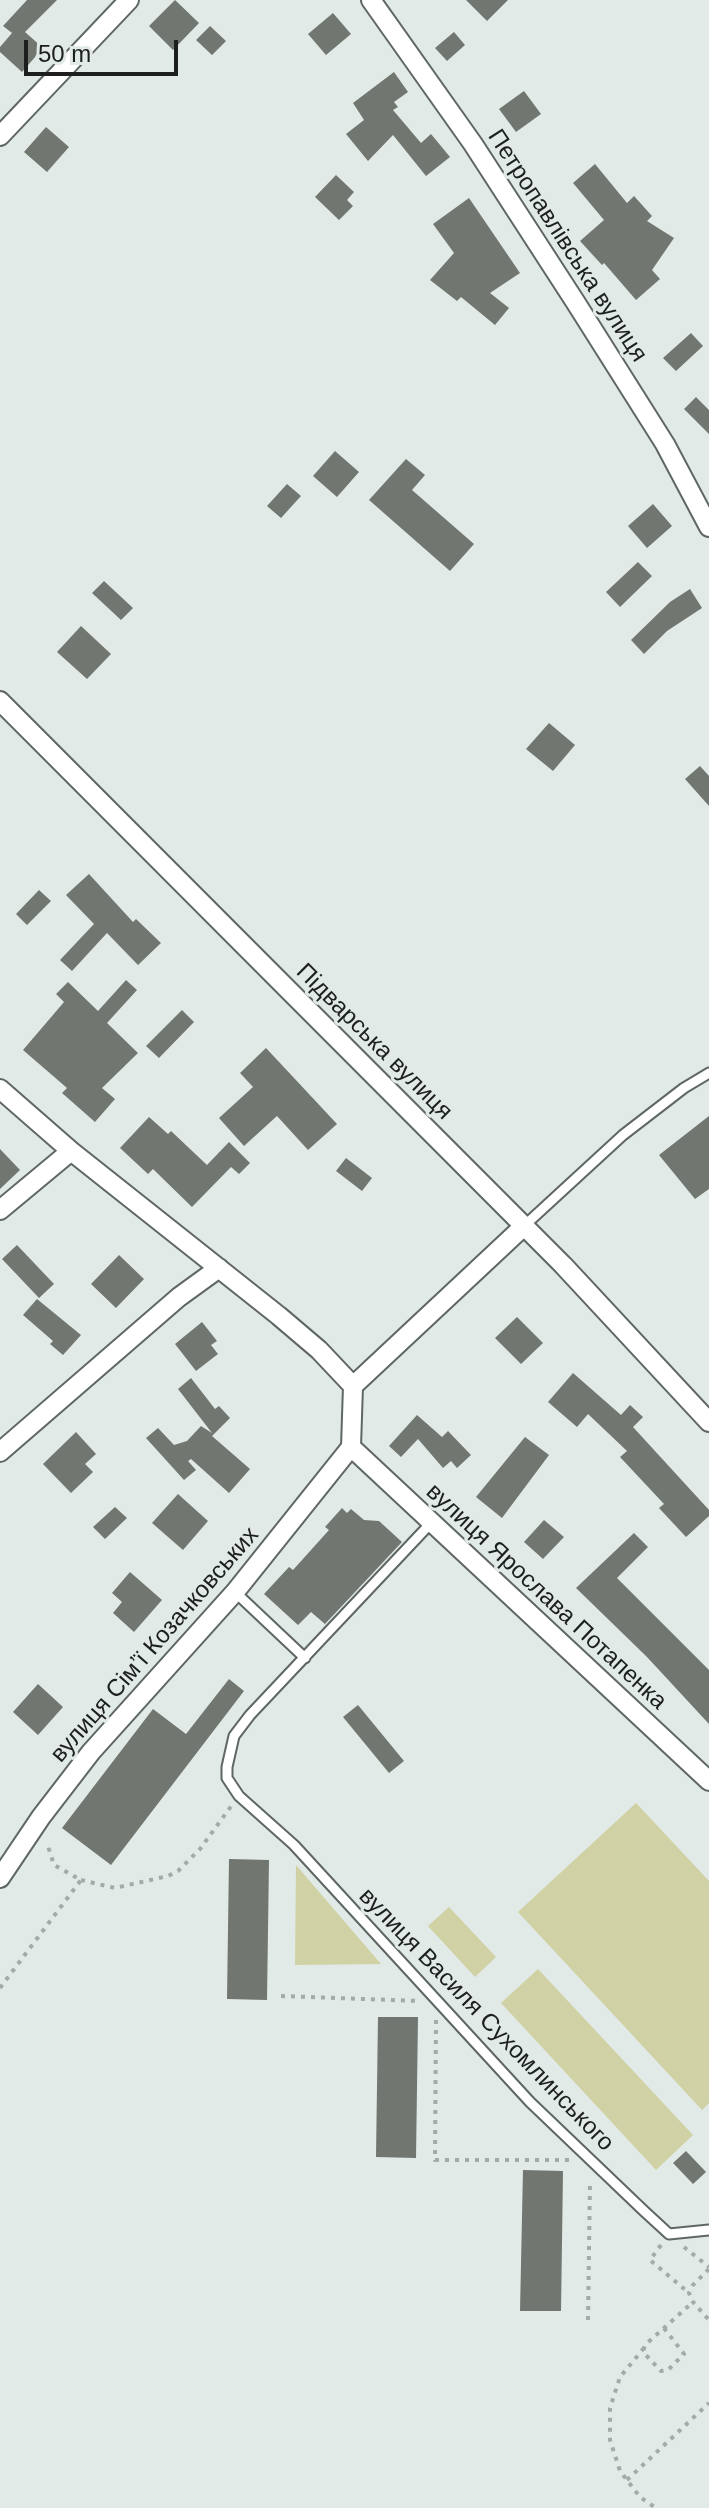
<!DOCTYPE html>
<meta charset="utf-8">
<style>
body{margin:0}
#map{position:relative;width:709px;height:2508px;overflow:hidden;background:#e1eae6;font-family:Helvetica,sans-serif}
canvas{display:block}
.scale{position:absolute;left:24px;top:40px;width:154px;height:36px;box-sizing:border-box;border:4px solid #1c1f1e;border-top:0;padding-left:10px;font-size:24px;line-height:28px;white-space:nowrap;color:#1c1f1e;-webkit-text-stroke:6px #e1eae6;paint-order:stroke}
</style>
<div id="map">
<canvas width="709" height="2508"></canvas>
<div class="scale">50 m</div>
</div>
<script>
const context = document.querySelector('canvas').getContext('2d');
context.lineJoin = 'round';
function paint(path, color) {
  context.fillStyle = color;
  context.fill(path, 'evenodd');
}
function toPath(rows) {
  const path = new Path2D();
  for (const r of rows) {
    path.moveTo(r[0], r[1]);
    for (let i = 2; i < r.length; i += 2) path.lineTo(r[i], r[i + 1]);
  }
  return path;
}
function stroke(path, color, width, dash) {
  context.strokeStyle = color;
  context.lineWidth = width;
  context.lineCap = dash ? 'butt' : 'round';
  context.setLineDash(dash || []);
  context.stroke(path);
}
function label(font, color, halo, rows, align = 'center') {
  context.font = font + ' Helvetica,sans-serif';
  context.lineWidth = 6;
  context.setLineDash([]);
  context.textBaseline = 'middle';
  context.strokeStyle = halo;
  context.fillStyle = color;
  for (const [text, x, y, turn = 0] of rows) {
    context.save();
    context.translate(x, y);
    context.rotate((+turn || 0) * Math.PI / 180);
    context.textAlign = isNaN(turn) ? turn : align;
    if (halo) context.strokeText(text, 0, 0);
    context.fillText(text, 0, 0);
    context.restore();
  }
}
const green = toPath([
 [636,1803,709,1881,709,2103,702,2110,518,1912],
 [296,1865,381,1964,295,1965],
 [449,1907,496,1957,475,1977,428,1926],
 [538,1969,693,2135,656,2170,501,2003]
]);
const building = toPath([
 [27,0,57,0,25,32,43,48,22,72,0,52,0,47,12,33,3,26],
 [175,0,199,23,173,50,149,26],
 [466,0,508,0,487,21],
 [333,13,351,34,326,55,308,34],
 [210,26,226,41,212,55,196,40],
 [454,32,465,45,447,61,435,48],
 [394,72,408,92,394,102,398,107,393,110,421,143,431,134,450,157,426,176,393,135,368,161,346,134,364,120,353,103],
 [524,91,541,114,516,132,499,109],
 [46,127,69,147,47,172,24,152],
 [595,164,627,203,634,196,652,216,647,221,674,238,652,270,660,279,636,300,604,263,602,265,580,241,604,220,573,183],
 [336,175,354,192,347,200,353,206,339,220,315,197],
 [469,198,520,273,490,293,509,308,495,325,461,297,457,301,430,280,454,253,433,224],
 [691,333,703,346,676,371,663,358],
 [696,397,709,410,709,434,684,409],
 [335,451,359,472,337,497,313,476],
 [406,459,425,475,412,490,474,544,450,571,369,500],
 [287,484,301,496,281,518,267,506],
 [653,504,672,526,647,548,628,526],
 [638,562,652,576,620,607,606,592],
 [104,581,133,608,121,620,92,593],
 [690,589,702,608,667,631,644,654,631,640,670,602],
 [81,626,111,654,87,679,57,652],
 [549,723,575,745,553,771,526,749],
 [700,766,709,776,709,806,685,779],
 [89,874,133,922,136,919,161,943,138,965,107,933,72,971,60,960,94,924,66,895],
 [39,890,51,901,27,925,16,914],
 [126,980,137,990,107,1023,138,1053,102,1088,115,1099,95,1122,62,1093,67,1088,23,1050,64,1002,56,994,68,982,98,1011],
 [182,1010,194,1022,159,1058,146,1046],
 [266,1048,337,1124,308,1150,277,1116,244,1146,219,1118,253,1087,240,1073],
 [709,1116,709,1189,695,1199,659,1155],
 [149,1117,168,1134,171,1131,207,1165,229,1142,250,1163,239,1174,231,1167,192,1207,153,1169,148,1174,120,1148],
 [0,1149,20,1170,0,1189],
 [346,1158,372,1178,362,1191,336,1171],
 [17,1245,54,1284,39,1298,2,1259],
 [119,1255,144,1279,116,1308,91,1284],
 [37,1299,81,1335,63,1355,50,1344,53,1341,23,1315],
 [517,1317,543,1343,521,1364,495,1338],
 [202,1322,217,1341,211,1345,218,1354,196,1371,175,1344],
 [573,1373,621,1415,630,1405,643,1417,633,1427,709,1510,709,1516,686,1537,659,1508,664,1504,620,1457,627,1451,588,1414,577,1427,548,1402],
 [191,1378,215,1409,219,1406,230,1418,212,1436,250,1469,229,1493,191,1459,188,1461,196,1470,184,1480,146,1438,158,1428,174,1445,187,1441,201,1426,212,1433,178,1389],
 [417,1415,442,1437,448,1431,471,1455,457,1468,451,1461,443,1468,418,1439,401,1457,389,1446],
 [76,1432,96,1454,85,1464,93,1472,71,1493,43,1464],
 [525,1437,549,1455,502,1518,476,1497],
 [178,1494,208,1521,183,1550,152,1523],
 [115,1507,127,1518,105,1539,93,1527],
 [342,1508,347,1513,351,1509,364,1520,379,1521,402,1542,325,1624,311,1612,298,1625,264,1594,289,1567,293,1570,329,1530,325,1527],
 [544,1520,564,1537,543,1559,524,1542],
 [634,1533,648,1547,617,1578,709,1670,709,1724,647,1657,576,1588],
 [130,1572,162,1600,134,1632,113,1613,122,1602,112,1593],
 [229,1679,244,1691,111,1865,62,1828,153,1709,186,1734],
 [38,1684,63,1707,38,1735,13,1712],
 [358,1705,404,1761,389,1773,343,1717],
 [229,1859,269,1860,267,2000,227,1999],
 [378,2017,418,2017,416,2158,376,2157],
 [686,2151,706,2172,693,2184,673,2163],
 [523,2170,563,2171,561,2311,520,2311]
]);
const path = toPath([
 [81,1880,115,1888,168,1876,178,1871,200,1849,232,1805],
 [0,1988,81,1880,54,1865,47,1843],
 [281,1996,419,2001],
 [436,2020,435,2160,570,2160],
 [661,2245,650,2260,689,2293],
 [684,2247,709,2267],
 [709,2269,693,2285,689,2293,693,2302,709,2320],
 [588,2320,590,2181],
 [664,2328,684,2354,668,2370,661,2371,644,2353,644,2348,645,2345,664,2328,693,2302],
 [644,2348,620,2377,610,2408,610,2440,620,2471,640,2497,656,2508],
 [627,2480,709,2403]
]);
const service = toPath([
 [524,1226,623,1135,684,1088,709,1073],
 [431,1523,250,1715,234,1736,227,1767,227,1778,239,1796,294,1845,530,2102,644,2211,669,2234,709,2230],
 [235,1592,305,1658]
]);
const minor = toPath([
 [371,0,473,144,576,303,665,444,709,527],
 [0,136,129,0],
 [0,701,563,1265,709,1422],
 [0,1089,71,1151,279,1316,319,1350,353,1386],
 [0,1210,71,1151],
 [351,1447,709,1781],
 [351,1447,353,1386,524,1226],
 [0,1452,179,1297,219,1268],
 [0,1878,41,1817,91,1752,235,1592,351,1447]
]);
const streetNames = [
 ["Петропавлівська вулиця",567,246,57],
 ["Підварська вулиця",374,1042,45],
 ["вулиця Ярослава Потапенка",546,1597,43],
 ["вулиця Сімʼї Козачковських",155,1645,-49],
 ["вулиця Василя Сухомлинського",486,2020,46]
];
paint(green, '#d0d1a4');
paint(building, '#717670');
stroke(service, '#5f6764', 13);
stroke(minor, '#5f6764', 22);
stroke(path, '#a3aaa7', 4, [4, 6]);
stroke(service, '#fff', 9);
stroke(minor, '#fff', 18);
label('24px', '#1c1f1e', '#e1eae6', streetNames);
</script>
